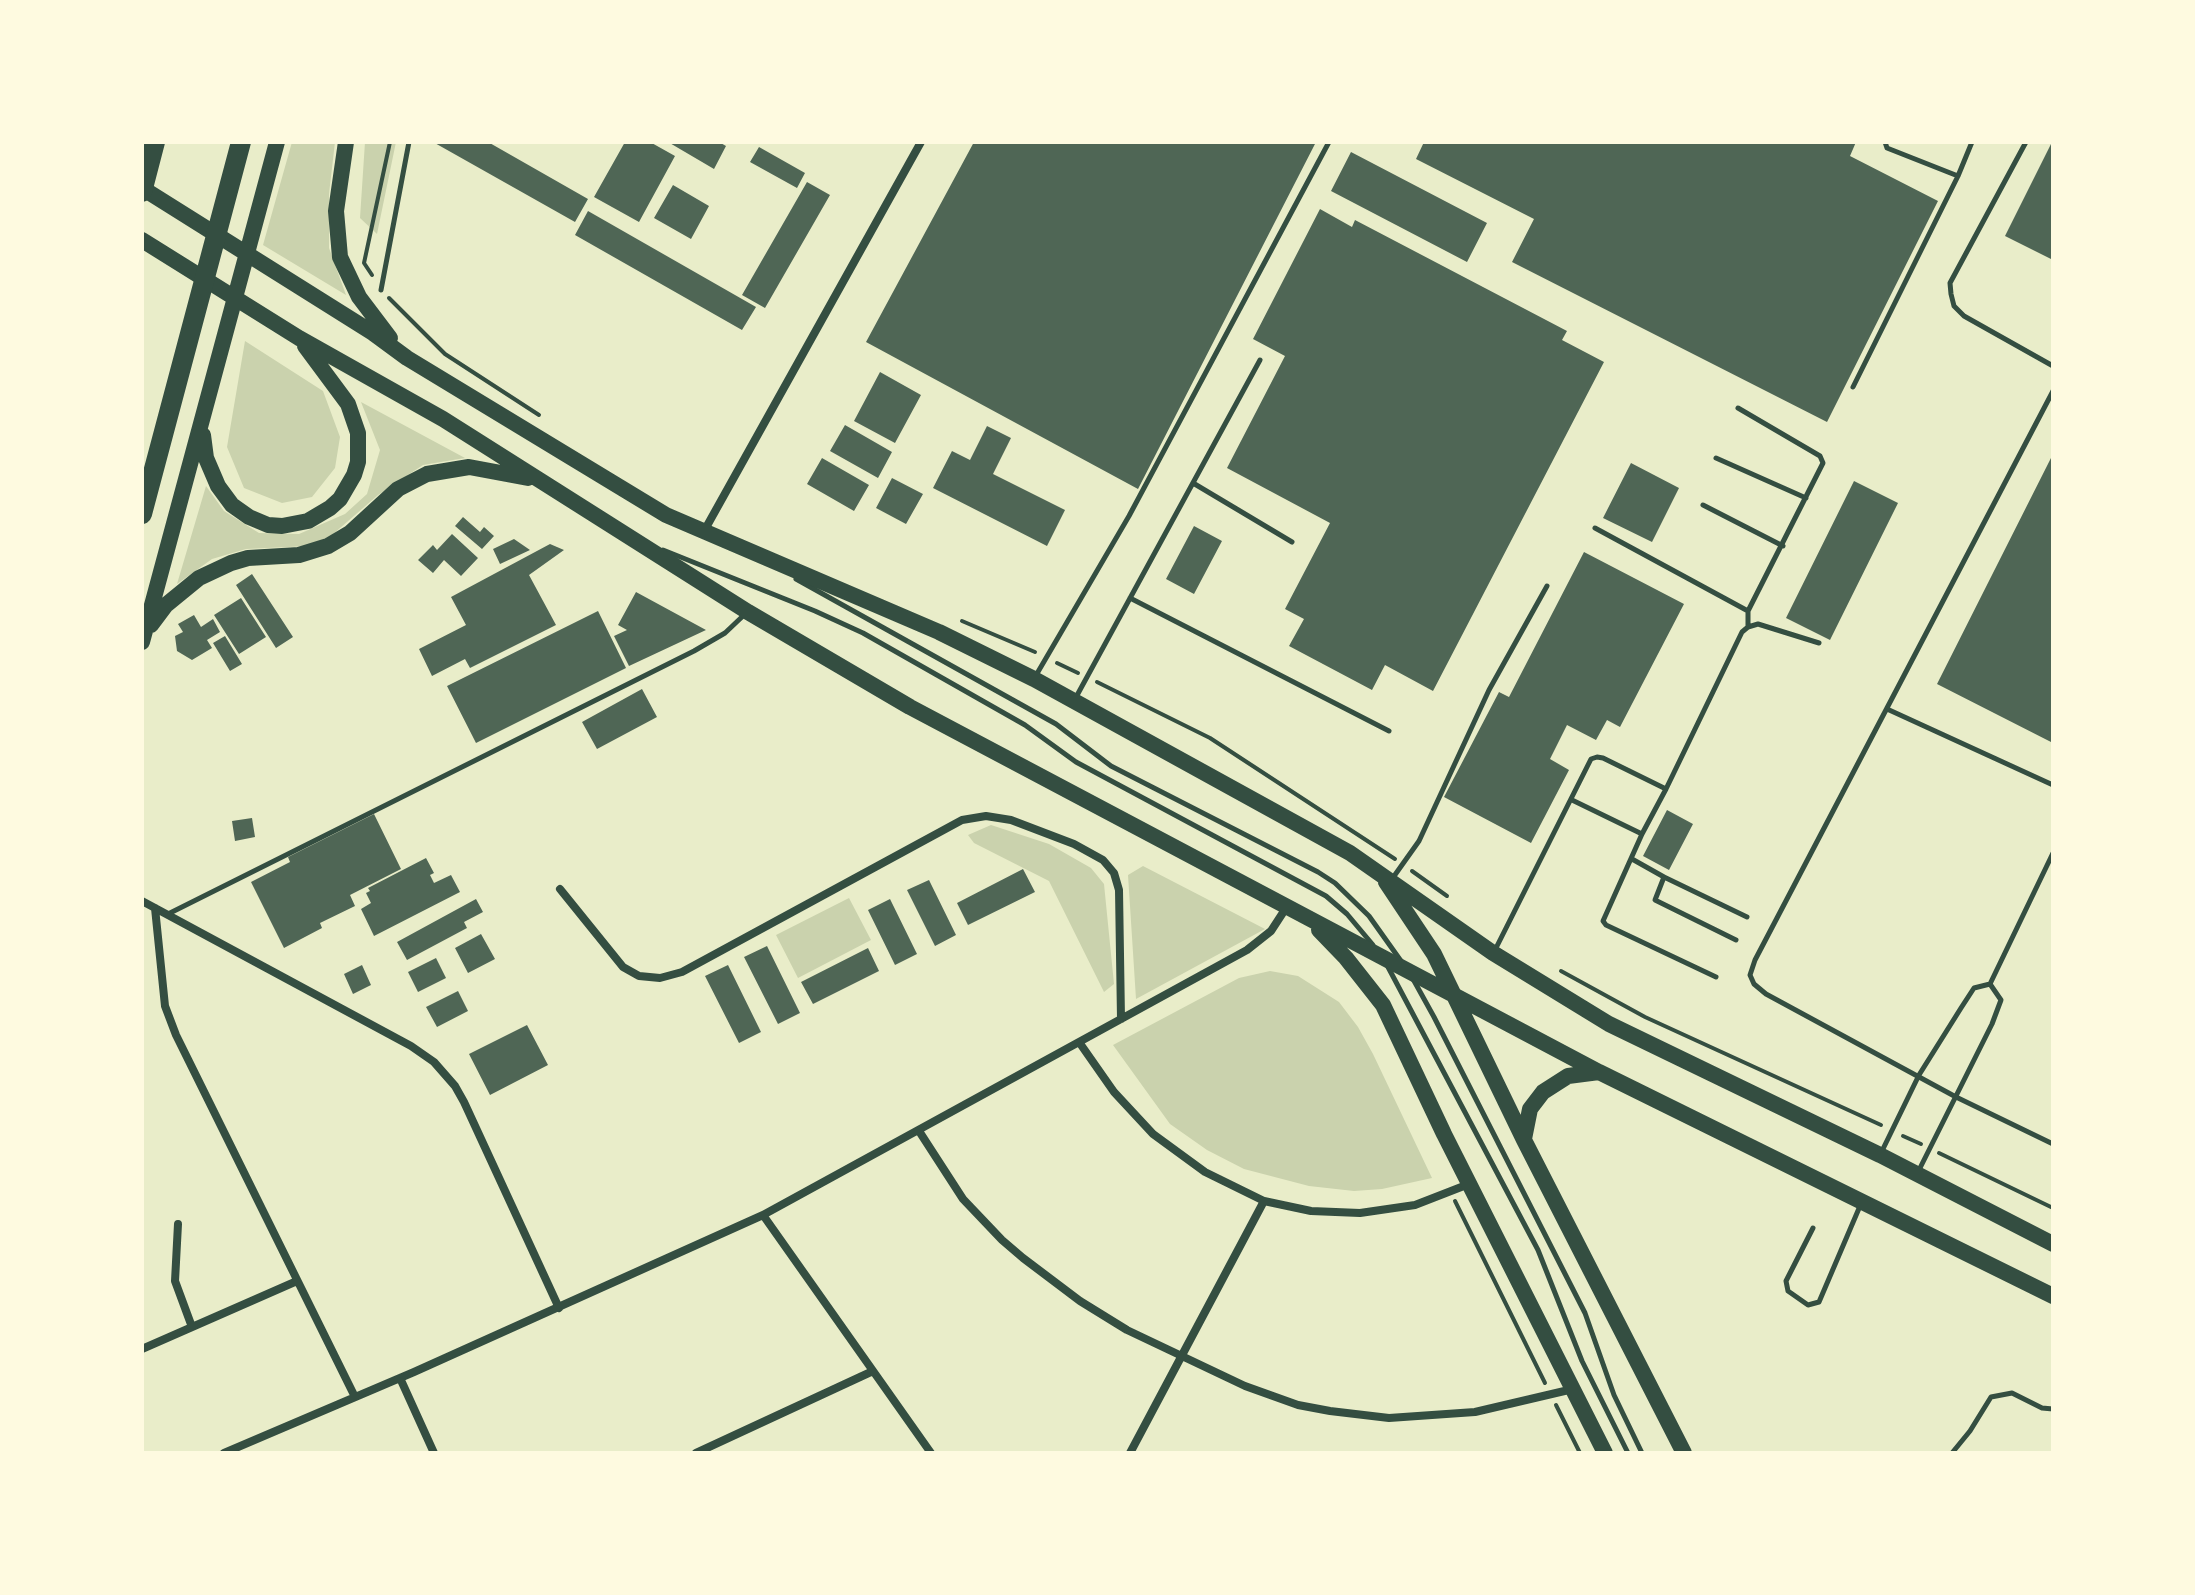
<!DOCTYPE html>
<style>
body{margin:0}
#map{position:relative;width:2195px;height:1595px;overflow:hidden;background:#e9edc9;font-family:"Space Grotesk",sans-serif}
canvas{display:block}
.frame{position:absolute;inset:0;border:144px solid #fefae0;pointer-events:none}
</style>
<div id="map">
<canvas width="2195" height="1595"></canvas>
<div class="frame"></div>
</div>
<script>
const context = document.querySelector('canvas').getContext('2d');
context.lineJoin = 'round';
function paint(path, color) {
  context.fillStyle = color;
  context.fill(path, 'evenodd');
}
function toPath(rows) {
  const path = new Path2D();
  for (const r of rows) {
    path.moveTo(r[0], r[1]);
    for (let i = 2; i < r.length; i += 2) path.lineTo(r[i], r[i + 1]);
  }
  return path;
}
function stroke(path, color, width, dash) {
  context.strokeStyle = color;
  context.lineWidth = width;
  context.lineCap = dash ? 'butt' : 'round';
  context.setLineDash(dash || []);
  context.stroke(path);
}
const green = toPath([
 [292,142,335,142,329,194,329,248,346,295,263,245],
 [365,142,396,142,377,234,360,218],
 [245,341,323,391,340,437,335,468,312,497,282,503,244,488,227,447],
 [361,402,465,458,423,465,378,495,332,535,309,546,246,549,212,559,177,584,206,486,224,511,259,533,299,534,345,514,367,494,380,450],
 [991,825,1049,844,1091,868,1104,884,1114,984,1104,992,1049,881,974,843,968,835],
 [1143,866,1265,929,1136,999,1128,875],
 [849,898,871,940,798,978,776,935],
 [1270,971,1298,976,1339,1002,1358,1027,1373,1054,1432,1178,1382,1189,1354,1191,1309,1186,1244,1169,1207,1150,1170,1124,1113,1045,1239,978]
]);
const building = toPath([
 [433,142,488,142,588,199,575,222],
 [625,142,650,142,675,156,639,222,594,197],
 [668,142,719,142,726,146,714,169],
 [974,142,1316,142,1138,489,866,342],
 [1424,142,1856,142,1850,156,1938,201,1827,422,1512,262,1534,219,1416,159],
 [2052,142,2053,142,2053,260,2005,236],
 [759,147,805,173,797,188,750,162],
 [1351,152,1487,223,1467,262,1331,191],
 [807,182,830,195,765,308,742,295],
 [673,185,709,206,691,239,654,218],
 [1320,209,1352,227,1355,220,1567,331,1562,340,1604,362,1433,691,1385,665,1372,690,1289,646,1304,619,1285,609,1330,523,1227,468,1285,356,1253,339],
 [588,211,756,307,742,330,575,235],
 [880,372,921,395,895,443,854,421],
 [845,425,892,452,878,478,830,451],
 [987,426,1011,438,993,474,1065,510,1047,546,933,488,952,451,970,460],
 [2053,454,2053,737,2051,742,1937,684],
 [822,458,869,485,854,511,807,484],
 [1631,463,1679,488,1652,542,1603,518],
 [892,478,923,494,906,524,876,508],
 [1854,481,1898,503,1830,640,1786,618],
 [463,517,480,532,484,527,494,536,482,549,455,526],
 [1194,526,1222,541,1194,594,1166,579],
 [452,534,478,558,461,576,444,560,433,573,418,560,433,545,437,550],
 [514,539,530,550,500,564,493,549],
 [550,544,564,550,529,575,556,625,470,668,465,659,432,676,419,649,466,625,451,597],
 [1584,552,1684,604,1620,727,1607,720,1596,740,1567,725,1550,759,1569,770,1531,843,1444,797,1499,692,1509,697],
 [252,574,293,637,276,648,236,585],
 [636,592,706,630,629,666,614,636,627,630,618,625],
 [241,598,266,637,239,654,214,615],
 [598,611,626,668,476,743,447,686],
 [194,615,201,627,213,619,220,632,207,640,212,648,192,660,177,651,175,636,183,632,178,624],
 [225,636,242,664,230,671,213,643],
 [642,689,657,717,597,749,582,722],
 [1667,810,1693,824,1669,870,1643,856],
 [374,814,401,869,350,895,355,906,320,923,322,928,284,948,251,882,290,862,288,857],
 [252,818,255,837,235,841,232,821],
 [426,858,434,873,430,875,434,883,451,875,460,892,374,936,361,909,371,903,366,893,370,891,368,888],
 [1023,869,1035,892,968,925,957,903],
 [929,880,956,935,935,946,907,890],
 [476,899,483,912,464,922,467,928,407,960,397,942],
 [890,899,917,954,895,965,868,910],
 [481,934,495,959,468,973,455,948],
 [767,946,800,1013,778,1024,744,957],
 [868,948,879,971,813,1004,801,982],
 [436,958,446,978,418,992,408,972],
 [362,965,371,985,353,994,344,974],
 [728,965,761,1032,739,1043,705,976],
 [458,991,468,1011,437,1027,426,1007],
 [527,1025,548,1065,490,1095,469,1054]
]);
const path = toPath([
 [372,275,364,263,390,142],
 [389,298,445,354,539,415],
 [962,621,1035,652],
 [1057,663,1078,673],
 [1097,682,1210,738,1395,859],
 [1412,871,1447,896],
 [1561,971,1645,1017,1881,1125],
 [1903,1136,1921,1144],
 [1939,1153,2053,1208],
 [1455,1201,1545,1383],
 [1556,1405,1580,1453]
]);
const service = toPath([
 [1885,142,1887,148,1958,176],
 [2026,142,1950,283,1951,294,1954,306,1964,316,2053,366],
 [381,290,409,142],
 [1853,387,1958,176,1972,142],
 [2053,391,1755,960,1750,975,1754,984,1766,994,1956,1097,2053,1144],
 [1738,408,1820,456,1823,463,1748,611,1748,627],
 [1716,458,1806,498],
 [1193,483,1292,542],
 [1703,505,1783,546],
 [1595,528,1748,611],
 [663,550,815,611,863,633,1025,725,1076,762,1326,896,1347,914,1373,945],
 [796,579,1056,724,1111,766,1318,872,1335,883,1369,916,1401,961],
 [1130,598,1389,731],
 [1035,677,1129,516,1329,142],
 [1075,699,1260,360],
 [1887,709,2053,785],
 [1572,800,1642,834,1603,921,1606,925,1716,977],
 [1642,834,1666,789],
 [1632,859,1664,877,1655,900,1736,940],
 [1664,877,1747,917],
 [1392,879,1419,841,1489,690,1547,586],
 [168,914,694,651,725,633,744,615],
 [1494,952,1591,759,1597,757,1603,758,1666,789,1742,632,1748,627,1758,624,1819,643],
 [1388,967,1538,1250,1582,1361,1628,1453],
 [1413,979,1434,1017,1585,1313,1614,1395,1642,1453],
 [1881,1153,1919,1075,1961,1008,1974,988,1990,984,2053,853],
 [1918,1172,1992,1024,2001,1000,1990,984],
 [1813,1228,1786,1281,1788,1291,1808,1305,1819,1302,1860,1206],
 [1952,1453,1970,1431,1991,1397,2012,1393,2042,1408,2053,1409]
]);
const minor = toPath([
 [703,533,921,142],
 [560,889,623,967,639,976,660,978,682,972,962,820,986,816,1011,820,1074,844,1103,860,1114,873,1119,890,1121,1019],
 [142,901,411,1046,434,1062,455,1086,464,1102,559,1308],
 [155,908,165,1006,176,1035,355,1397],
 [1079,1042,1114,1092,1153,1134,1205,1172,1264,1201,1311,1211,1360,1213,1415,1205,1469,1184],
 [919,1131,963,1199,1002,1240,1023,1258,1080,1301,1127,1330,1245,1386,1298,1405,1330,1411,1389,1418,1475,1412,1573,1389],
 [763,1215,931,1453],
 [178,1224,175,1281,192,1327],
 [142,1349,297,1281],
 [400,1378,434,1453],
 [224,1453,414,1372,763,1215,1247,950,1271,931,1286,908],
 [696,1453,873,1371],
 [1130,1453,1264,1201]
]);
const primary = toPath([
 [346,142,336,211,340,257,359,297,390,338],
 [142,188,373,333,407,358,666,515,939,632,1034,679,1350,853,1493,953,1609,1024,1880,1155,2053,1244],
 [142,240,299,338,443,419,748,612,910,707,1599,1072,2053,1296],
 [203,435,206,458,218,486,232,505,249,517,268,525,282,526,308,521,330,508,340,499,354,475,358,462,358,433,348,404,305,346],
 [151,625,166,605,199,578,231,563,248,558,299,555,328,546,350,533,398,489,427,474,469,467,528,478],
 [142,642,277,142],
 [1386,882,1434,954,1524,1140,1684,1453],
 [1319,930,1346,958,1383,1005,1444,1134,1605,1453],
 [1524,1139,1530,1109,1543,1092,1568,1076,1599,1072]
]);
const motorway = toPath([
 [142,192,155,142],
 [142,514,241,142]
]);
paint(green, '#cad2ad');
paint(building, '#4f6655');
stroke(path, '#344e41', 4);
stroke(service, '#344e41', 5);
stroke(minor, '#344e41', 8);
stroke(primary, '#344e41', 16);
stroke(motorway, '#344e41', 20);
</script>
